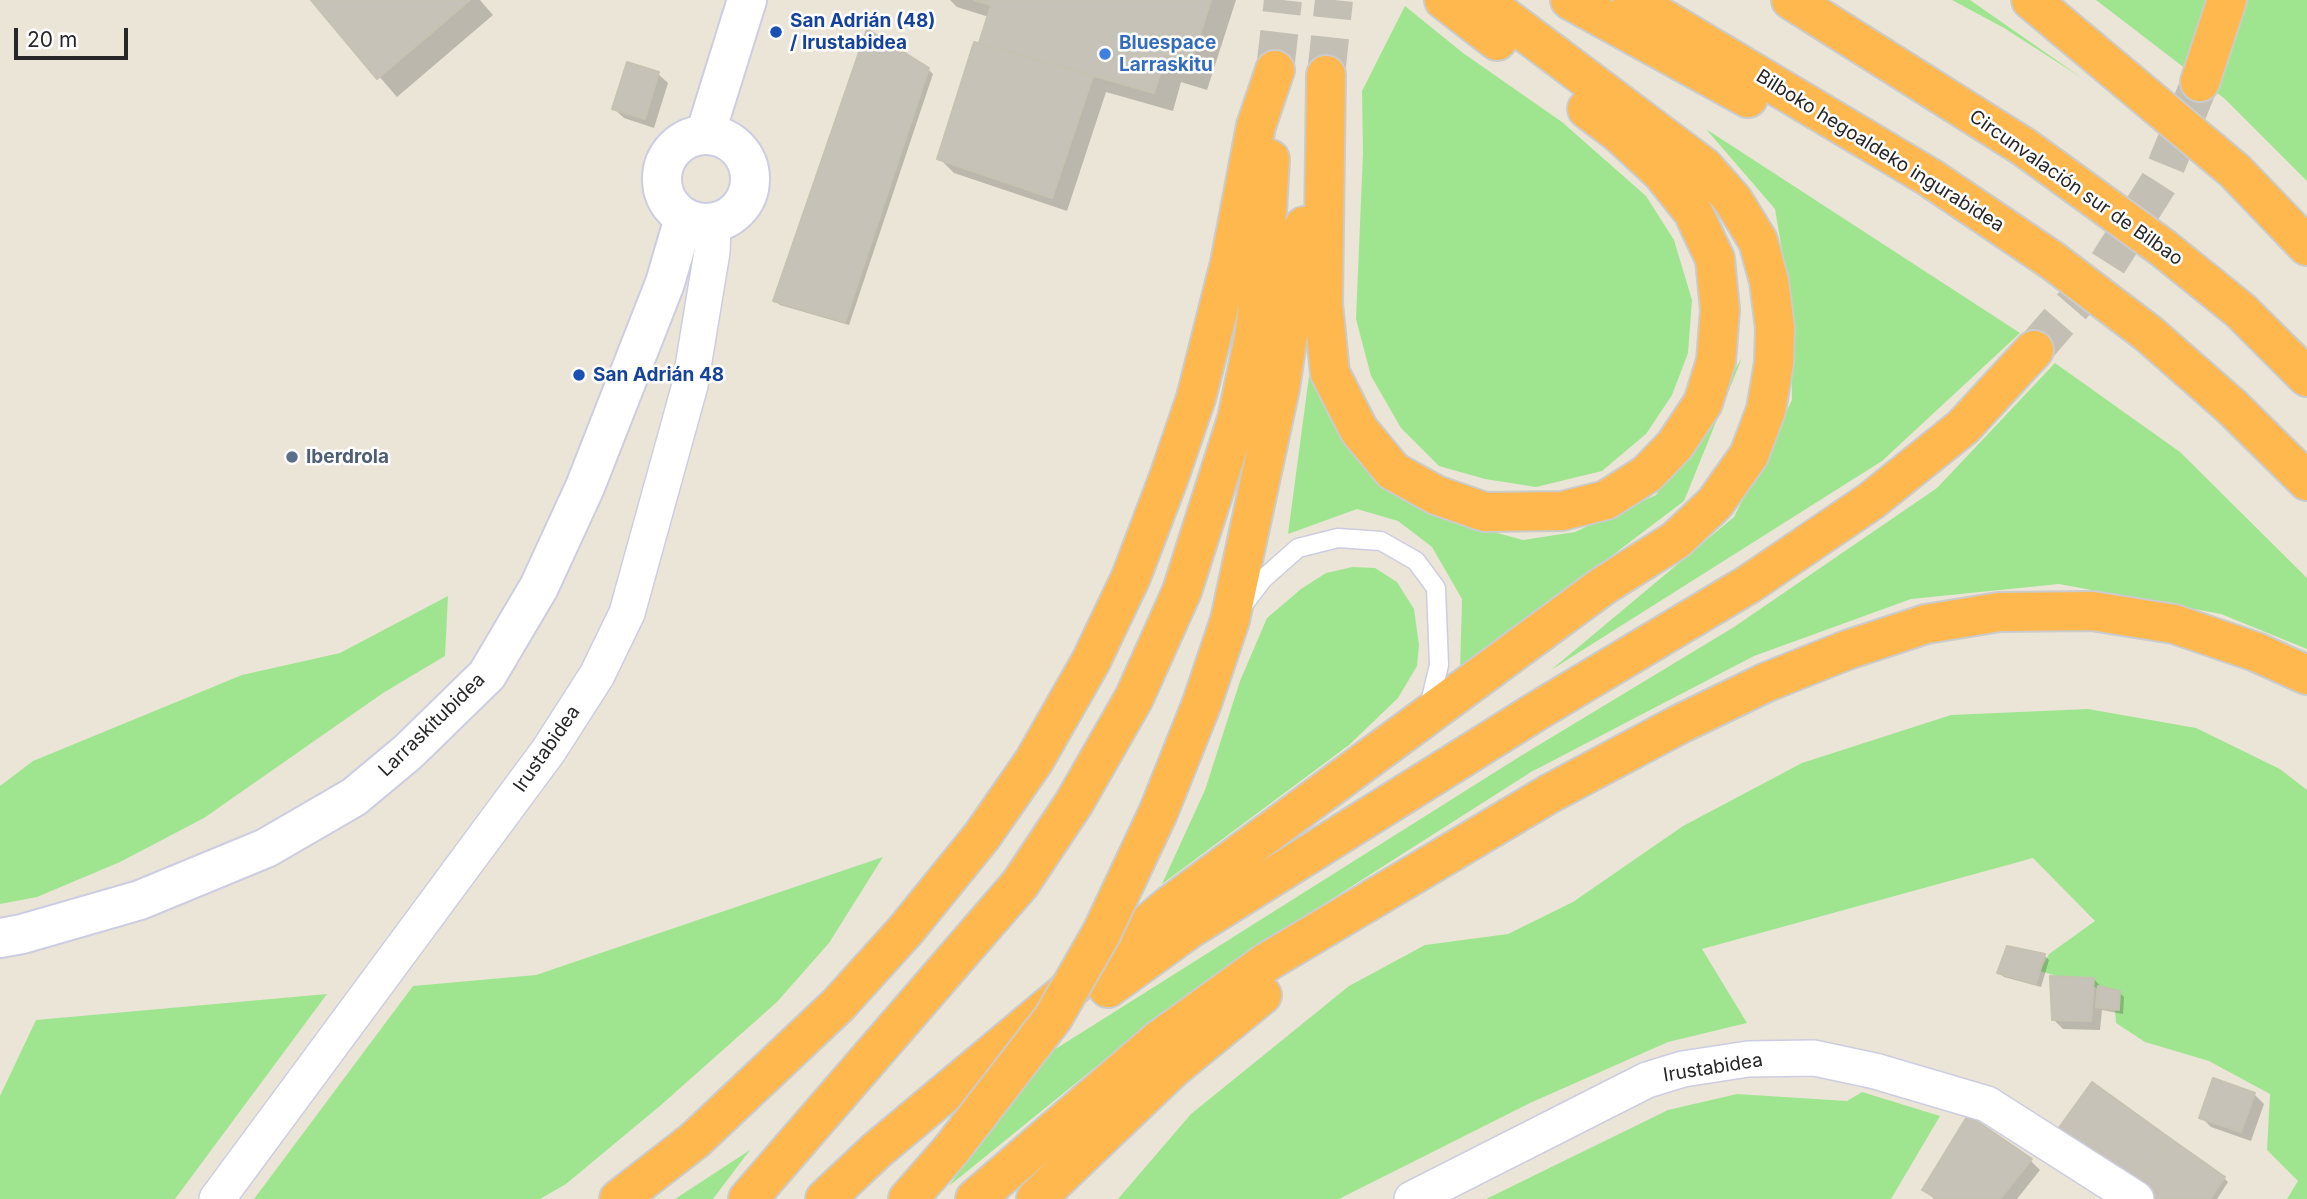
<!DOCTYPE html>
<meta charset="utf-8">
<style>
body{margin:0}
#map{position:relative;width:2307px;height:1199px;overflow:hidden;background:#ebe5d7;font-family:Inter,sans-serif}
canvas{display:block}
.scale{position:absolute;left:14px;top:28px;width:114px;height:32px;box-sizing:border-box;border:4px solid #272727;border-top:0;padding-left:9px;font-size:21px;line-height:24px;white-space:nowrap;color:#272727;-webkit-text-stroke:5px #fff;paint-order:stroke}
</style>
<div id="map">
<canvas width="2307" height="1199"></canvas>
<div class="scale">20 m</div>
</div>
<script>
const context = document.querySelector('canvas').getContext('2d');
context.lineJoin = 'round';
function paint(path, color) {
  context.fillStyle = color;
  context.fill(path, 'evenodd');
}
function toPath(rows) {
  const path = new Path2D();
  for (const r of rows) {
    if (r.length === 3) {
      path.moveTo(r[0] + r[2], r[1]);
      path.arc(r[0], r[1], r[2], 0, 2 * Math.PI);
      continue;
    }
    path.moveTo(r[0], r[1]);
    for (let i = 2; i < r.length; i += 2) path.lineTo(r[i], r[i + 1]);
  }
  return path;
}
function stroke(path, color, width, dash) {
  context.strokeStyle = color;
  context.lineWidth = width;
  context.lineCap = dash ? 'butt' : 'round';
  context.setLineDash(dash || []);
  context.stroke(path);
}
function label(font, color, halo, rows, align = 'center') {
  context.font = font + ' Inter,sans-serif';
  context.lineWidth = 5;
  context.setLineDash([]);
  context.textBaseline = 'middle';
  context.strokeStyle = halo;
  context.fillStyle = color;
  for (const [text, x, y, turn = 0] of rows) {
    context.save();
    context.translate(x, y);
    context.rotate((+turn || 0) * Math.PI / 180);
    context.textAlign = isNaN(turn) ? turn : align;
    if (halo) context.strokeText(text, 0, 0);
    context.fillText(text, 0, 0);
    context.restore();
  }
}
const green = toPath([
 [1952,0,1970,0,2082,78,2004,28],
 [2096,0,2307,0,2307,181,2225,99],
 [1405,6,1463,53,1562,122,1646,196,1674,240,1692,300,1688,353,1672,395,1646,434,1602,471,1536,487,1485,479,1439,466,1401,428,1371,376,1356,319,1363,153,1362,91],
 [1706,129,2020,333,1882,461,1551,670,1734,517,1792,400,1790,298,1775,209],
 [1742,358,1684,501,1460,671,1462,599,1432,547,1398,521,1357,509,1288,534,1309,376,1355,454,1432,515,1523,540,1575,532,1656,495],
 [2055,363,2180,452,2307,578,2307,649,2221,614,2059,584,1911,599,1754,656,1531,772,1324,904,1134,1036,949,1186,1038,1060,1519,757,1734,627,1937,488],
 [1353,567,1375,568,1397,582,1414,609,1419,645,1417,666,1398,698,1349,745,1162,884,1205,790,1240,681,1267,618,1301,589,1326,573],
 [448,596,445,656,383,693,204,818,120,862,37,897,0,904,0,786,33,761,242,675,340,653],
 [2088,709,2196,728,2280,769,2307,790,2307,1199,2287,1199,2298,1181,2267,1150,2270,1094,2209,1061,2145,1042,2116,1023,2114,993,2040,971,2049,954,2095,921,2033,858,1702,949,1747,1023,1668,1042,1530,1103,1339,1199,1118,1199,1191,1114,1349,986,1425,945,1508,934,1573,902,1683,826,1802,763,1951,715],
 [883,857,829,943,777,1002,661,1105,566,1184,540,1199,254,1199,413,986,536,975],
 [327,994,175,1199,0,1199,0,1096,36,1020],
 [1862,1092,1940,1116,1891,1199,1486,1199,1668,1110,1737,1094,1847,1101],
 [750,1150,713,1199,675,1199]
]);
const shadow = toPath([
 [313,0,480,0,493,15,397,97],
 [950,0,1236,0,1207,90,1181,82,1173,111,1106,92,1067,211,954,173,939,158,985,47,981,43,989,17,957,7],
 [928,69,933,74,849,325,780,305,775,301],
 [658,74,668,83,654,128,624,118,614,109],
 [2044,955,2049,960,2041,987,2004,977,1999,973],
 [2094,979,2103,989,2119,992,2124,997,2123,1014,2102,1010,2100,1030,2063,1029,2053,1019],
 [2254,1094,2264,1104,2251,1141,2211,1127,2201,1117],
 [2030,1160,2040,1170,2017,1199,1934,1199,1925,1190],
 [2224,1178,2228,1182,2217,1199,2157,1199]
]);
const building = toPath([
 [311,0,470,0,377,79,311,0],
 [974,0,1211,0,1188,72,1163,64,1154,93,979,43,991,5,974,0],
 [867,29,929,68,845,322,773,301,867,29],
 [974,42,1093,76,1052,198,937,159,974,42],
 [627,62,659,72,645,119,612,109,627,62],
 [2007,946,2045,954,2036,984,1997,973,2007,946],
 [2050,976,2094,978,2091,1021,2052,1020,2050,976],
 [2098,986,2120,991,2119,1010,2096,1007,2098,986],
 [2213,1078,2255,1093,2241,1132,2199,1118,2213,1078],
 [2092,1082,2171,1139,2139,1187,2058,1129,2092,1082],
 [1968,1115,2032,1159,2000,1199,1938,1199,1922,1190,1968,1115],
 [2171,1139,2225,1177,2210,1199,2157,1199,2139,1187,2171,1139]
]);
const motorwayTunnel = toPath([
 [1275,70,1283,0],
 [1326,75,1334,0],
 [2034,350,2105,268,2160,181,2200,82]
]);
const service = toPath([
 [1244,604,1263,579,1298,548,1338,538,1381,541,1416,561,1436,588,1439,665,1428,711]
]);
const minor = toPath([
 [217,1199,549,750,597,675,627,613,690,385,712,252,713,223],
 [1412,1199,1647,1080,1683,1069,1748,1059,1814,1058,1875,1071,1987,1104,2136,1199]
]);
const tertiary = toPath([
 [705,135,747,0],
 [706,179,44],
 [0,938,22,934,140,900,266,848,354,797,408,752,487,675,539,587,585,487,665,283,684,218]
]);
const motorway = toPath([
 [1444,0,1497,41],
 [1570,0,1748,98],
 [1632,0,1929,177,2053,261,2149,334,2232,407,2307,481],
 [1791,0,2024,147,2163,248,2241,311,2307,377],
 [2031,0,2235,171,2307,246],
 [1326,75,1323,304,1330,373,1359,430,1393,471,1436,495,1485,512,1562,511,1606,500,1647,474,1675,445,1703,403,1716,361,1720,310,1715,259,1693,212,1661,172,1620,134,1587,109],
 [2200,82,2227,0],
 [1158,813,1202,703,1230,620,1280,388,1304,226],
 [1108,988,1188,930,1537,711,1749,584,1871,501,1963,427,2034,350],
 [619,1199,695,1140,838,1005,905,931,982,836,1034,761,1091,661,1131,577,1169,477,1196,398,1230,263,1256,126,1275,70],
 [748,1199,1020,884,1074,803,1134,698,1182,591,1237,419,1254,338,1264,262,1270,159],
 [825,1199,877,1150,1169,906,1603,586,1676,540,1715,503,1749,455,1766,410,1774,363,1775,328,1769,281,1758,241,1733,200,1704,167,1482,0],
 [908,1199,951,1150],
 [975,1199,1159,1040,1267,962,1549,794,1680,724,1767,682,1847,650,1926,624,1999,612,2092,611,2174,624,2256,652,2307,675],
 [1036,1199,1172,1069,1262,995]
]);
const motorwayBridge = toPath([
 [951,1150,1053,1018,1102,932,1158,813]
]);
const markers = [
 [776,32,7,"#1a4fb4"],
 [1105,54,7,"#3f7fe0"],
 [579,375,7,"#1a4fb4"],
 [292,457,7,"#5c6f8a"]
];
const transitNames = [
 ["San Adrián (48)",790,21],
 ["/ Irustabidea",790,43],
 ["San Adrián 48",593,375]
];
const shopNames = [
 ["Bluespace",1119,43],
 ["Larraskitu",1119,65]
];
const streetNames = [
 ["Bilboko hegoaldeko ingurabidea",1880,151,32],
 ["Circunvalación sur de Bilbao",2076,188,35],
 ["Larraskitubidea",432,725,-44],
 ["Irustabidea",547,749,-55],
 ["Irustabidea",1713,1068,-9]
];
const serviceNames = [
 ["Iberdrola",306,457]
];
paint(green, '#9fe590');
paint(shadow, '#0003');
paint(building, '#c6c2b7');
stroke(building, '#c6c2b1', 2);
stroke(motorwayTunnel, '#c4bfb4', 38, [38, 19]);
stroke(service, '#cccde1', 21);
stroke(minor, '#cccde1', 38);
stroke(tertiary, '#cccde1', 42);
stroke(motorway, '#cbcbcb', 42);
stroke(service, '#fff', 18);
stroke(minor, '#fff', 35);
stroke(tertiary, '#fff', 38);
stroke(motorway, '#ffb84e', 38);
stroke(motorwayBridge, '#cbcbcb', 42, []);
stroke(motorwayBridge, '#ffb84e', 38);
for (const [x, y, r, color] of markers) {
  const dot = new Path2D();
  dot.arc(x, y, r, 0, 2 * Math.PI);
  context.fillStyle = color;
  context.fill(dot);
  stroke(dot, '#fff', 2.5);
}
label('bold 19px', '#164399', '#fff', transitNames, 'left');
label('bold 19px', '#366cbe', '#fff', shopNames, 'left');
label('19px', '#272727', '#fff', streetNames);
label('bold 19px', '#4e5e75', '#fff', serviceNames, 'left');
</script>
